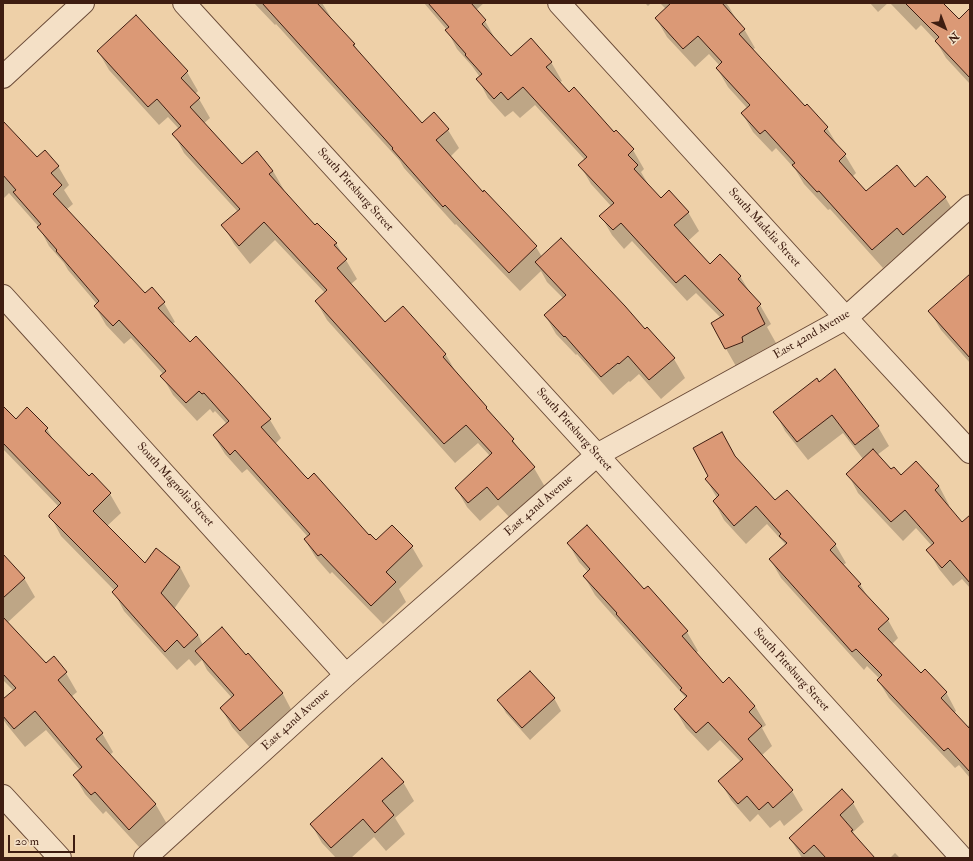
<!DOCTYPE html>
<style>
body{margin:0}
#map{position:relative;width:973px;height:861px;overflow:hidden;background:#eed0a8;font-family:"IM FELL Double Pica",serif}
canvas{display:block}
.frame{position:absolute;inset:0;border:4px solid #3e1d11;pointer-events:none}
.north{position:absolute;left:925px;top:8px;width:40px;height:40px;-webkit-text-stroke:3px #f4e0c6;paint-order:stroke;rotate:138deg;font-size:11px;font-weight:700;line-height:16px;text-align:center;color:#3e1d11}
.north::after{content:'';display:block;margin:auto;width:14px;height:18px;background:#3e1d11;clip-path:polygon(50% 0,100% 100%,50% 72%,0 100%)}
.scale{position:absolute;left:8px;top:835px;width:67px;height:18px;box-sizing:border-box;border:2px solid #3e1d11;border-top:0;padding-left:5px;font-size:12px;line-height:14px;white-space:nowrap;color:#3e1d11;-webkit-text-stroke:3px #f4e0c6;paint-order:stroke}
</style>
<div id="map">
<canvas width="973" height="861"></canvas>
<div class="frame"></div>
<div class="north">N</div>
<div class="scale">20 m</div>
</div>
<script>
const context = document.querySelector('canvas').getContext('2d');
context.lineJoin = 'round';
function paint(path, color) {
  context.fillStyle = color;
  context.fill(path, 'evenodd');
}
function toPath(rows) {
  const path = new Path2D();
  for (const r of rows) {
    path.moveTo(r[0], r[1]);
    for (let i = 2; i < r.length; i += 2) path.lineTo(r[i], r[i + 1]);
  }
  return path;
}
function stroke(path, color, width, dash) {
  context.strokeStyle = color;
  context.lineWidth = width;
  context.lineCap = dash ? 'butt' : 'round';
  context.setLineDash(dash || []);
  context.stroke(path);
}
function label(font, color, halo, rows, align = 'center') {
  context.font = font + ' "IM FELL Double Pica",serif';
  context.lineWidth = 3.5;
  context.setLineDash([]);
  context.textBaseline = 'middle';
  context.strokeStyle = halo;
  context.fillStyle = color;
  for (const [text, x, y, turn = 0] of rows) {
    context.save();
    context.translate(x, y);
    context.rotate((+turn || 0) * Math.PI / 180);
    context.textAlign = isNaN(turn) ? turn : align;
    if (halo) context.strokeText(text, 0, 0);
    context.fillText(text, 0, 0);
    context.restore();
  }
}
const shadow = toPath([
 [254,3,322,3,335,24,354,44,360,55,421,124,448,130,459,148,450,157,482,193,536,247,542,257,645,330,674,359,685,378,661,399,639,374,630,382,629,381,613,395,577,354,576,355,556,334,545,315,563,298,547,282,541,271,520,291,456,224,455,225,404,168,400,161,276,24,275,25],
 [424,3,484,3,476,10,485,21,496,40,510,58,551,62,562,81,559,83,569,93,614,133,616,131,633,150,644,169,641,172,648,184,661,199,688,212,699,231,688,241,710,265,740,276,752,296,760,305,771,324,767,327,776,343,752,356,753,361,737,368,712,324,721,318,696,293,687,301,632,241,624,249,612,235,601,216,611,206,591,184,580,165,585,160,535,105,520,118,513,111,505,117,488,98,478,79,480,77,472,66,457,49,447,30],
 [645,3,651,3,648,6],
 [660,3,726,3,729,7,739,24,744,29,755,48,752,50,805,108,807,106,827,128,838,146,845,155,856,173,852,177,866,192,915,188,945,197,956,216,915,253,908,246,883,268,830,209,828,210,804,184,795,169,776,148,772,152,753,132,742,113,747,108,728,87,717,68,720,66,709,54,695,67,667,37,656,18,666,9],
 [870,3,888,3,878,12],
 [890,3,942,3,959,20,970,21,970,84,946,58,936,41,921,25,916,30],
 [136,16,187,72,198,91,195,94,199,99,210,118,203,124,242,165,273,171,284,190,283,191,315,226,336,243,357,279,351,284,385,323,403,307,446,355,457,374,486,407,490,414,513,440,520,451,534,468,545,487,510,518,498,505,480,521,467,507,456,488,490,456,478,443,455,463,327,320,316,301,325,293,275,240,250,264,234,244,223,225,238,212,184,153,174,134,179,129,168,117,159,125,109,70,98,51],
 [3,137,37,158,58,166,69,185,64,190,73,204,66,210,145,295,152,289,164,303,175,322,172,324,190,343,270,420,281,438,275,444,303,475,369,537,376,542,412,547,423,566,399,589,406,602,383,624,332,572,330,574,316,558,305,540,308,537,247,469,242,473,225,454,214,436,227,424,215,411,213,413,210,409,197,421,173,395,162,376,163,374,131,338,124,344,106,325,95,306,97,304,68,270,64,263,49,246,39,227,9,193,3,199],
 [970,275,970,363,941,330,930,312],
 [819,383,878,427,889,446,877,455,891,471,901,476,939,486,949,505,948,507,962,524,970,517,970,588,962,579,953,586,939,569,928,550,932,546,916,528,903,541,858,493,848,474,863,459,843,433,808,460,785,431,775,412],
 [3,407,16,420,47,429,54,441,89,477,110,494,121,513,107,526,145,565,180,567,190,586,174,609,198,635,203,645,246,656,248,654,283,694,293,713,252,750,232,727,221,708,232,698,207,670,202,660,195,666,189,659,177,670,124,611,114,592,115,591,61,536,50,515,59,507,3,449],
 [736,458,775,502,835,544,846,563,843,565,860,584,869,599,888,620,898,638,892,644,921,674,946,692,956,711,954,713,967,727,970,724,970,778,959,765,955,768,889,698,878,680,880,679,867,666,864,670,781,578,770,559,786,545,767,524,746,544,724,520,714,501,717,498,706,479],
 [568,543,644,591,648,587,687,632,698,651,696,653,723,684,755,706,766,725,762,728,772,746,761,756,792,791,803,810,784,826,780,820,770,828,758,814,750,822,731,800,720,781,741,762,720,740,708,751,686,728,675,709,686,698,595,595,584,576,588,572,579,562],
 [3,568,24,578,35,597,7,623,46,664,54,658,66,673,77,692,71,697,102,733,113,752,110,755,156,805,167,824,140,848,106,811,103,814,85,794,74,775,80,770,46,730,25,747,7,725,3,719,3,700,14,691,3,680],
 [554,698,561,711,530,740,506,713,499,701],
 [403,782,414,801,395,818,405,834,386,851,374,837,351,858,336,858,322,843,311,824],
 [853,803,864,822,853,832,858,841,871,858,802,858,790,838],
 [895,853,900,858,890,858]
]);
const building = toPath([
 [262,3,317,3,355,44,353,45,422,123,434,112,449,129,436,140,483,192,484,190,537,246,509,273,445,205,443,207,392,149,393,148,262,3],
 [428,3,471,3,486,20,482,24,511,56,531,38,552,62,546,67,569,92,574,87,614,132,616,130,634,149,628,155,638,165,634,169,661,198,669,190,689,212,674,225,710,264,720,254,741,276,738,279,761,304,757,308,765,324,742,337,743,342,725,349,711,323,724,315,685,275,676,283,621,223,613,230,599,216,614,203,578,165,587,157,523,87,508,100,501,92,494,99,476,79,482,74,465,55,466,54,445,30,449,27,428,3],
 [671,3,722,3,745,29,739,34,805,106,807,104,828,127,824,131,846,154,839,161,866,191,897,165,915,187,927,176,946,197,903,235,897,228,872,250,819,191,817,192,792,165,795,163,765,130,760,134,741,113,750,105,716,68,722,62,698,36,683,49,655,18,671,3],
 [905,3,943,3,959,19,970,8,970,78,935,41,939,37,905,3],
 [136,15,188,71,181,78,200,98,190,107,242,164,257,151,273,171,269,174,315,225,317,223,337,243,334,245,347,259,337,268,385,322,403,306,446,354,443,357,487,407,486,408,514,439,512,441,535,467,498,500,487,487,468,503,455,488,492,453,466,425,444,444,315,301,327,290,264,222,239,246,221,225,240,209,172,134,181,126,157,99,148,107,97,51,136,15],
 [3,121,37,157,45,150,59,166,51,173,62,185,53,194,145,293,152,287,165,302,158,308,190,342,196,336,240,384,271,419,261,427,304,475,308,479,314,473,369,535,370,534,376,540,392,525,413,546,386,572,396,582,371,606,321,554,318,556,304,539,310,534,235,450,230,455,213,435,229,421,204,393,202,394,199,391,186,403,160,376,166,371,119,320,113,326,94,306,99,301,56,251,57,250,37,227,41,224,13,192,16,190,3,175,3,121],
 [561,238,625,306,645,329,647,327,675,358,649,380,628,356,619,364,618,363,601,377,565,336,564,337,544,315,566,295,535,262,561,238],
 [970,274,970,358,928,311,970,274],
 [835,369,879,426,855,445,832,415,797,442,773,412,817,378,819,382,835,369],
 [3,406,16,419,27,407,48,428,45,431,89,476,92,473,111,493,93,511,145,563,156,548,180,567,161,593,198,635,184,648,177,640,165,652,112,592,118,586,49,517,49,515,61,503,3,443,3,406],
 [722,432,735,456,775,500,787,490,836,544,830,550,861,584,858,586,889,619,878,629,921,673,925,669,947,692,941,698,970,729,970,772,948,748,944,751,877,680,882,675,856,649,852,652,769,559,787,543,779,536,781,534,756,506,734,526,713,501,719,495,705,479,708,476,693,448,722,432],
 [873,449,891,469,894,467,901,475,916,461,939,486,935,490,962,522,970,515,970,583,950,560,942,568,926,550,934,543,905,510,891,522,846,474,873,449],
 [587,525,644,589,648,586,688,631,682,636,723,683,729,677,755,706,749,712,762,726,748,739,793,790,773,808,768,802,759,810,747,796,738,804,718,781,743,759,708,722,696,733,674,709,687,696,680,690,682,688,616,614,617,613,583,576,590,569,567,543,587,525],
 [3,554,25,578,3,598,3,554],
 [3,617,46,663,54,656,67,672,58,680,103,733,96,739,156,804,129,830,95,792,91,795,73,775,82,767,35,711,14,729,3,716,3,699,16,688,3,674,3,617],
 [222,627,246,655,248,653,283,693,240,731,220,708,234,695,195,651,222,627],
 [530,671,555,698,522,728,497,700,530,671],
 [382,758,404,782,382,801,394,815,375,833,363,819,331,848,310,824,382,758],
 [842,789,854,802,840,815,853,830,851,831,875,858,826,858,814,845,804,854,789,838,842,789]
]);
const street = toPath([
 [184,3,597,455,962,858],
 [559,3,846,318,970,452],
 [3,77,83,3],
 [3,296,346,675],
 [3,796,60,858],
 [145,858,346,675,597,455,846,318,970,206]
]);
const streetNames = [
 ["South Pittsburg Street",355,190,48],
 ["South Madelia Street",764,228,48],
 ["East 42nd Avenue",812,335,-30],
 ["South Pittsburg Street",574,430,48],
 ["South Magnolia Street",175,485,48],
 ["East 42nd Avenue",539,506,-41],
 ["South Pittsburg Street",791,670,48],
 ["East 42nd Avenue",296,720,-42]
];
paint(shadow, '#0003');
paint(building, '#db9976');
stroke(building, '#3e1d11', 1);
stroke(street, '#6a4a37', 24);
stroke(street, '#f4e0c6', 22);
label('12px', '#3e1d11', '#f4e0c6', streetNames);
</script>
